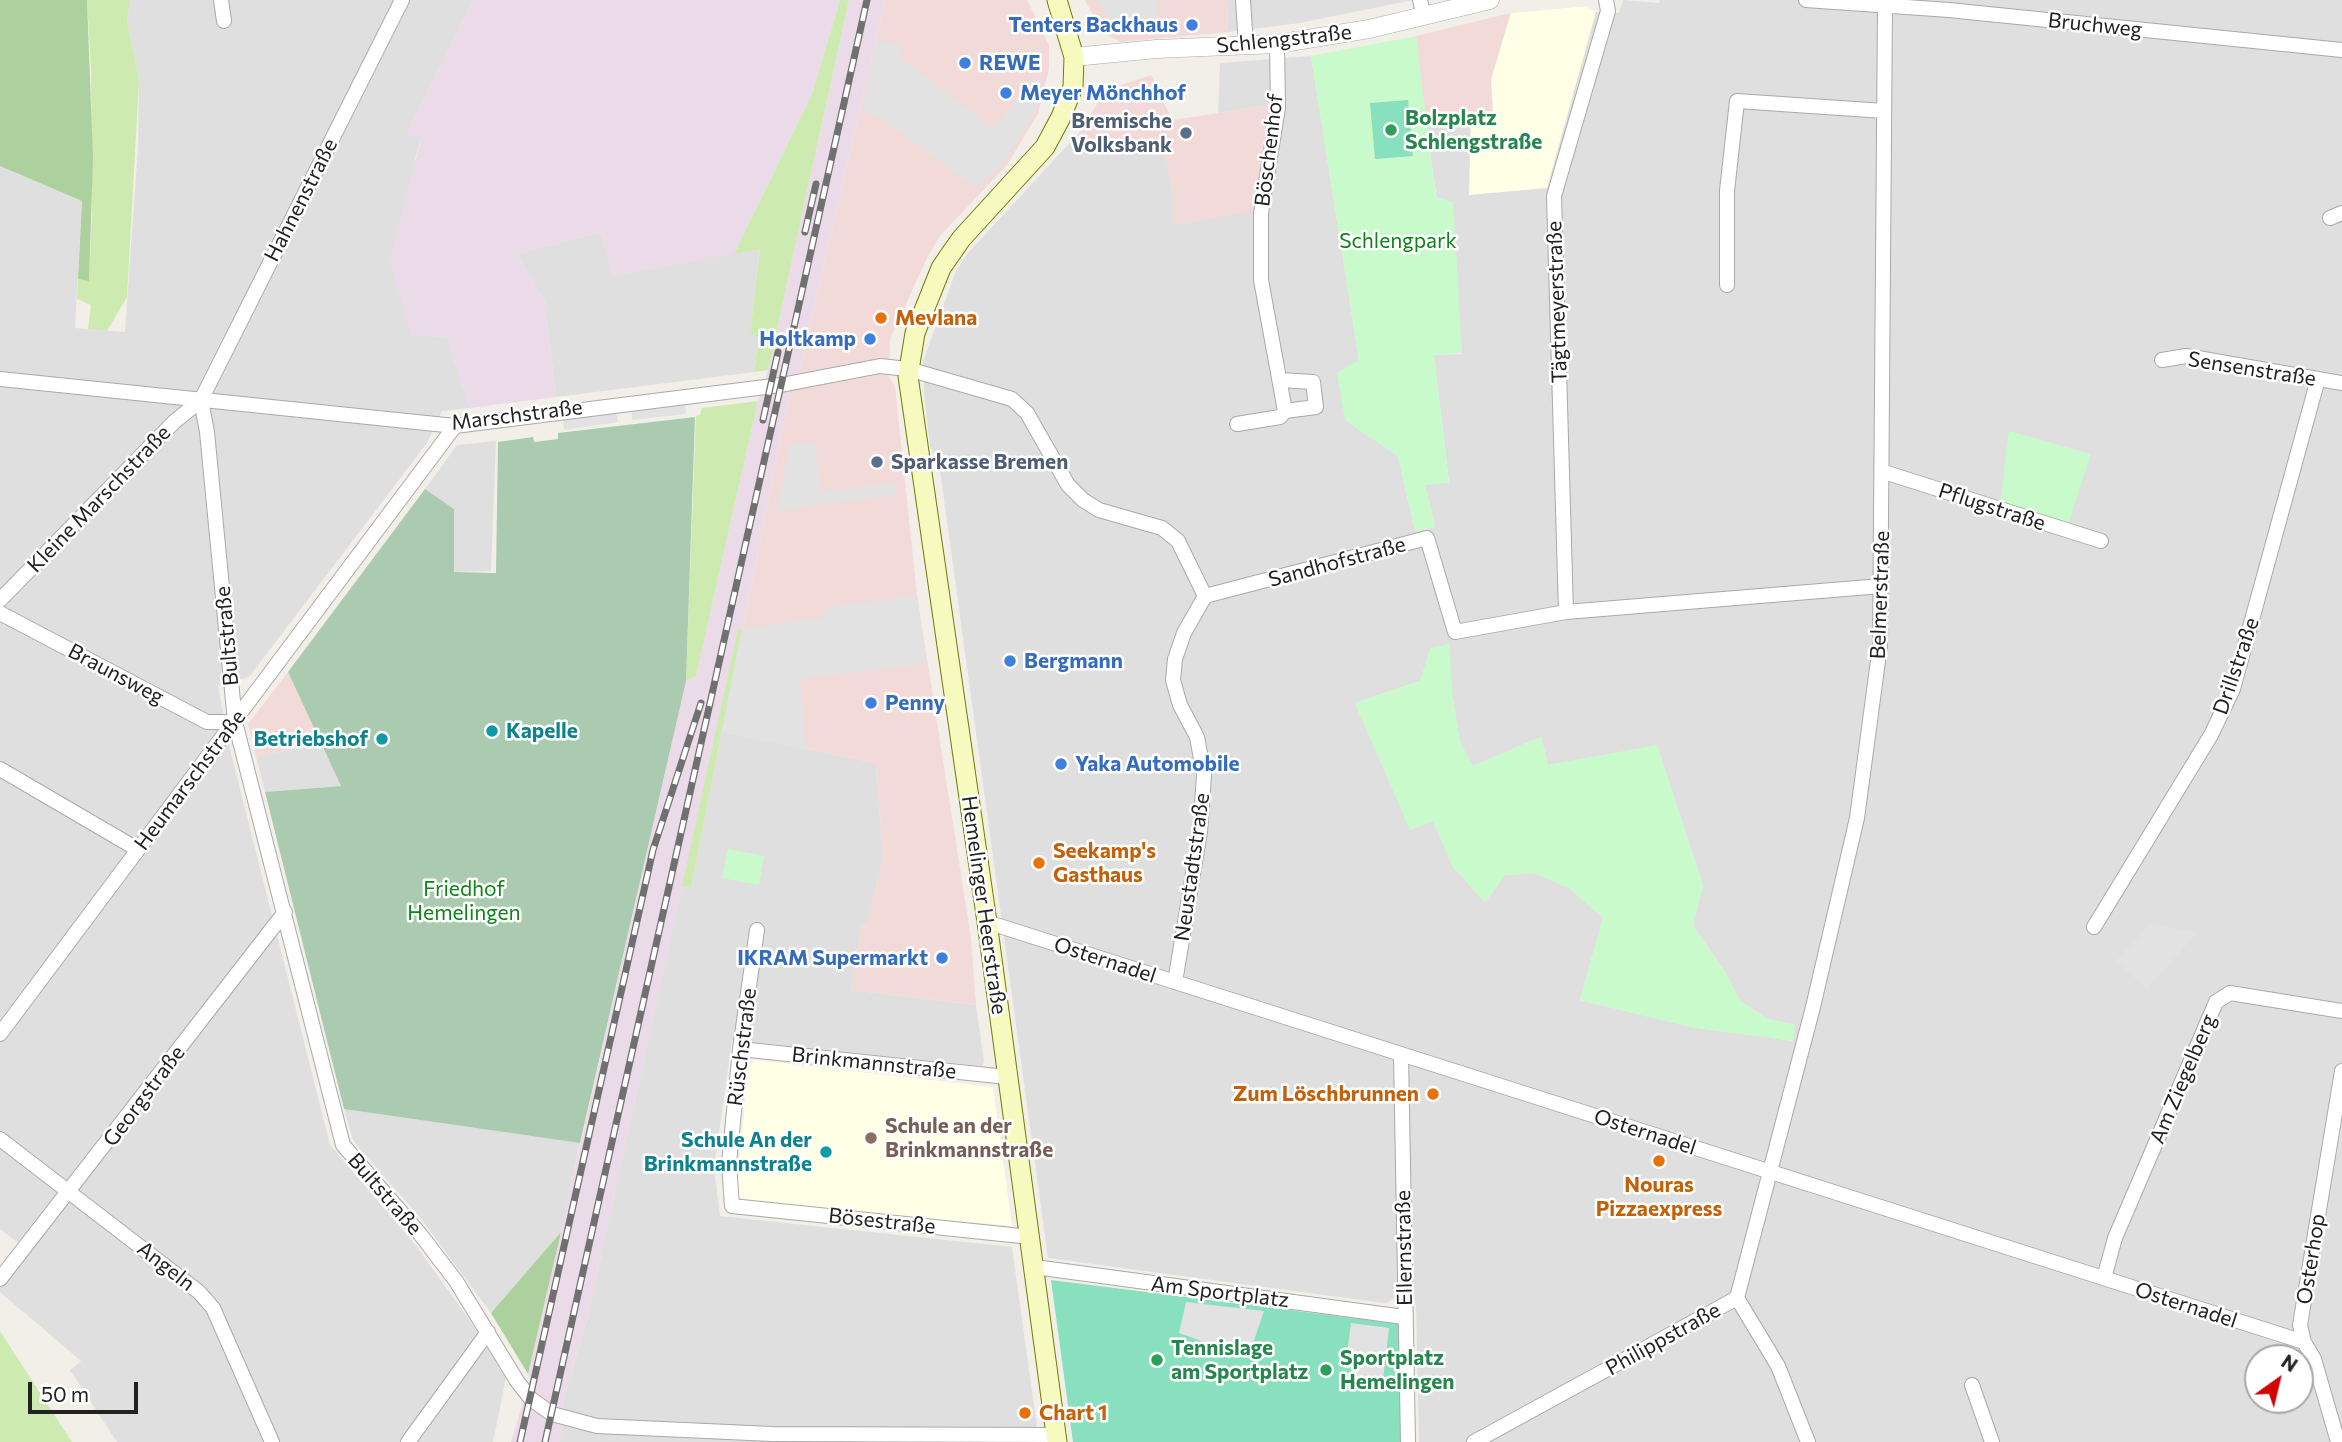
<!DOCTYPE html>
<meta charset="utf-8">
<style>
body{margin:0}
#map{position:relative;width:2342px;height:1442px;overflow:hidden;background:#f2efe9;font-family:Commissioner,sans-serif}
canvas{display:block}
.north{position:absolute;left:2244px;top:1344px;width:70px;height:70px;box-sizing:border-box;background:#fff;border:2px solid #a7a7a7;border-radius:50%;rotate:34deg;font-size:19px;font-weight:700;line-height:28px;text-align:center;color:#222}
.north::after{content:'';display:block;margin:auto;width:24px;height:32px;background:#d40000;clip-path:polygon(50% 0,100% 100%,50% 72%,0 100%)}
.scale{position:absolute;left:28px;top:1382px;width:110px;height:32px;box-sizing:border-box;border:4px solid #222;border-top:0;padding-left:9px;font-size:21px;line-height:24px;white-space:nowrap;color:#222;-webkit-text-stroke:5px #fff;paint-order:stroke}
</style>
<div id="map">
<canvas width="2342" height="1442"></canvas>
<div class="north">N</div>
<div class="scale">50 m</div>
</div>
<script>
const context = document.querySelector('canvas').getContext('2d');
context.lineJoin = 'round';
function paint(path, color) {
  context.fillStyle = color;
  context.fill(path, 'evenodd');
}
function toPath(rows) {
  const path = new Path2D();
  for (const r of rows) {
    path.moveTo(r[0], r[1]);
    for (let i = 2; i < r.length; i += 2) path.lineTo(r[i], r[i + 1]);
  }
  return path;
}
function stroke(path, color, width, dash) {
  context.strokeStyle = color;
  context.lineWidth = width;
  context.lineCap = dash ? 'butt' : 'round';
  context.setLineDash(dash || []);
  context.stroke(path);
}
function label(font, color, halo, rows, align = 'center') {
  context.font = font + ' Commissioner,sans-serif';
  context.lineWidth = 5;
  context.setLineDash([]);
  context.textBaseline = 'middle';
  context.strokeStyle = halo;
  context.fillStyle = color;
  for (const [text, x, y, turn = 0] of rows) {
    context.save();
    context.translate(x, y);
    context.rotate((+turn || 0) * Math.PI / 180);
    context.textAlign = isNaN(turn) ? turn : align;
    if (halo) context.strokeText(text, 0, 0);
    context.fillText(text, 0, 0);
    context.restore();
  }
}
const residential = toPath([
 [130,0,474,0,407,133,421,138,415,160,407,315,411,334,447,338,470,408,442,411,427,443,249,677,218,686,231,753,330,1145,417,1247,470,1321,506,1378,493,1442,117,1442,70,1370,81,1361,0,1292,0,1274,21,1245,0,1229,0,166,82,201,75,328,125,332,138,147,139,80,127,21],
 [1227,0,1413,0,1300,23,1228,32],
 [1623,0,1659,3,1660,0,2342,0,2342,1442,1419,1442,1416,1305,1392,1299,1386,1303,1376,1302,1048,1258,939,463,930,446,924,393,923,361,956,271,967,254,1078,134,1127,155,1161,141,1174,195,1174,225,1272,105,1218,113,1220,63,1311,56,1359,360,1345,420,1398,456,1415,531,1435,527,1425,485,1449,482,1434,355,1461,354,1425,121,1482,116,1511,13,1587,6,1596,12,1619,13],
 [1420,681,1453,699,1460,743,1473,766,1541,737,1548,765,1657,746,1703,885,1693,926,1726,973,1740,1001,1767,1019,1795,1025,1793,1041,1691,1027,1580,1000,1603,918,1569,888,1535,873,1505,875,1485,902,1453,867,1433,821,1410,829,1355,703],
 [2258,1358,2300,1358,2300,1400,2258,1400],
 [601,232,613,276,760,248,750,333,759,336,754,372,556,397,544,299,516,254],
 [496,441,491,571,454,572,454,509,425,489,457,445],
 [722,732,876,763,883,857,867,925,862,924,851,990,976,1005,984,1062,982,1066,732,1040,714,1168,720,1216,1012,1247,1039,1442,559,1442,566,1412,562,1404,587,1319,682,886,691,888],
 [321,743,341,786,265,792,256,757],
 [344,1109,580,1143,561,1232,491,1313,419,1216,359,1148,353,1140]
]);
const commercial = toPath([
 [885,0,1027,0,1049,45,1049,69,1038,114,1007,165,940,236,928,256,890,339,889,377,895,386,917,595,971,938,976,1005,851,990,861,924,867,925,883,857,876,763,722,732,789,395,800,368],
 [1085,0,1227,0,1228,32,1120,42,1107,35,1096,21],
 [1511,13,1491,80,1493,112,1482,116,1425,121,1416,36],
 [1151,75,1172,120,1272,105,1255,210,1174,226,1174,195,1161,141,1127,155,1078,134,1106,90],
 [288,672,321,743,256,757,248,724]
]);
const industrial = toPath([
 [474,0,840,0,812,94,734,254,613,276,601,232,516,254,544,299,556,397,470,408,447,338,411,334,390,261,421,139,406,134],
 [849,0,885,0,800,368,789,395,691,888,682,887,587,1319,562,1404,566,1412,559,1442,511,1442,530,1379,528,1374,686,681,696,676,758,401,768,370]
]);
const education = toPath([
 [1587,6,1596,12,1547,188,1469,195,1471,117,1493,112,1491,80,1511,13],
 [755,1060,993,1087,1012,1226,740,1201,737,1189,748,1068]
]);
const grass = toPath([
 [87,0,130,0,127,21,139,80,127,297,107,331,88,329,91,305,77,299,78,279,89,280,92,215,91,69],
 [840,0,849,0,768,370,754,372,759,337,750,333,760,249,734,254,812,94],
 [758,401,696,676,686,681,696,416,700,415,702,408],
 [738,629,742,629,691,888,682,886],
 [0,1331,72,1442,0,1442]
]);
const forest = toPath([
 [0,0,87,0,93,158,89,281,78,279,82,201,0,166],
 [561,1232,528,1374,491,1313]
]);
const cemetery = toPath([
 [695,417,686,681,580,1143,344,1109,265,792,341,786,288,672,425,489,454,509,454,572,496,573,498,442,533,437,534,442,558,439,558,433]
]);
const park = toPath([
 [1416,36,1436,197,1453,202,1462,353,1434,355,1449,483,1425,485,1435,527,1415,531,1398,456,1345,420,1337,373,1359,360,1311,56],
 [2009,431,2091,454,2068,524,2000,503],
 [1449,644,1453,699,1460,743,1473,766,1541,737,1548,765,1657,745,1703,885,1693,926,1726,973,1740,1001,1767,1019,1795,1025,1793,1041,1691,1027,1580,1000,1603,918,1569,888,1535,873,1505,875,1485,902,1453,867,1433,821,1410,830,1355,703,1420,681,1430,648],
 [728,849,764,856,759,885,722,878]
]);
const pitch = toPath([
 [1408,100,1413,156,1375,159,1370,103],
 [1051,1280,1400,1324,1400,1442,1073,1442]
]);
const parking = toPath([
 [1098,0,1157,0,1157,21,1139,22,1140,32,1117,32],
 [877,40,904,47,898,56,993,129,1033,77,1042,82,1034,113,1022,134,1001,165,976,188,882,119,862,111],
 [685,404,686,414,632,420,631,410],
 [616,412,618,422,564,430,563,419],
 [791,443,815,443,820,492,894,482,896,495,776,511],
 [917,595,927,664,800,679,806,750,722,732,742,629,825,617,824,609,836,606],
 [2151,923,2197,933,2147,989,2116,961],
 [1186,1302,1264,1311,1248,1358,1179,1333],
 [1351,1323,1389,1328,1382,1388,1353,1385,1355,1369,1345,1368]
]);
const minor = toPath([
 [221,0,224,21],
 [1243,0,1246,46],
 [1420,0,1424,17],
 [1806,0,1949,10,2342,50],
 [1277,44,1278,108,1261,213,1261,280,1285,411,1316,407,1313,382,1280,380],
 [2330,218,2342,213],
 [1727,285,1727,191,1737,101,1884,111],
 [2162,360,2186,356,2342,383],
 [0,379,455,426,781,385,880,366,908,369,1012,399,1027,413,1068,485,1083,500,1099,510,1162,528,1178,541,1205,596],
 [201,400,207,432,235,722,343,1145,420,1234,456,1281,517,1381,531,1399,552,1414,597,1426,772,1434,1056,1435],
 [1237,424,1280,417,1285,411],
 [1884,472,2101,541],
 [1205,596,1427,538,1455,632,1566,612,1881,586],
 [0,600,174,422,201,400,402,0],
 [1566,612,1554,196,1608,11,1606,0],
 [0,613,207,722,235,722],
 [0,769,137,849],
 [987,922,2304,1342],
 [2094,927,2211,735,2233,689,2318,379],
 [757,930,740,1049,729,1163,732,1206,1031,1237],
 [1175,982,1200,832,1204,775,1197,737,1180,705,1173,680,1175,659,1184,633,1205,596],
 [0,1034,455,426],
 [740,1049,1007,1077],
 [1401,1055,1408,1442],
 [0,1139,199,1292,213,1308,272,1442],
 [1035,1267,1404,1317],
 [2104,1278,2115,1238,2216,1002,2230,993,2342,1011],
 [0,1279,285,912],
 [1737,1298,1778,1366,1808,1442],
 [1972,1385,1992,1442],
 [408,1442,488,1332],
 [1474,1442,1737,1298,1813,1007,1857,818,1880,646,1885,7],
 [2338,1442,2314,1359,2304,1342,2300,1325,2342,1071]
]);
const tertiary = toPath([
 [1074,57,1156,49,1277,44,1369,29,1490,0]
]);
const secondary = toPath([
 [1057,1442,987,922,908,376,915,333,941,268,961,239,1045,147,1061,117,1073,87,1074,57,1057,0]
]);
const rail = toPath([
 [805,232,816,184],
 [763,420,778,352],
 [520,1442,653,850,701,703],
 [545,1442,867,0]
]);
const markers = [
 [1192,25,7,"#3f7fe0"],
 [965,63,7,"#3f7fe0"],
 [1006,93,7,"#3f7fe0"],
 [1391,130,7,"#2e9e5b"],
 [1186,133,7,"#5c6f8a"],
 [881,318,7,"#e8710a"],
 [870,339,7,"#3f7fe0"],
 [877,462,7,"#5c6f8a"],
 [1010,661,7,"#3f7fe0"],
 [871,703,7,"#3f7fe0"],
 [492,731,7,"#0f9aa8"],
 [382,739,7,"#0f9aa8"],
 [1061,764,7,"#3f7fe0"],
 [1039,863,7,"#e8710a"],
 [942,958,7,"#3f7fe0"],
 [1433,1094,7,"#e8710a"],
 [871,1138,7,"#8d6e63"],
 [826,1152,7,"#0f9aa8"],
 [1659,1161,7,"#e8710a"],
 [1157,1360,7,"#2e9e5b"],
 [1326,1370,7,"#2e9e5b"],
 [1025,1413,7,"#e8710a"]
];
const shopNames = [
 ["Tenters Backhaus",1178,25,"right"],
 ["REWE",979,63],
 ["Meyer Mönchhof",1020,93],
 ["Holtkamp",856,339,"right"],
 ["Bergmann",1024,661],
 ["Penny",885,703],
 ["Yaka Automobile",1075,764],
 ["IKRAM Supermarkt",928,958,"right"]
];
const streetNames = [
 ["Bruchweg",2095,25,6],
 ["Schlengstraße",1284,39,-6],
 ["Böschenhof",1269,150,-83],
 ["Hahnenstraße",301,200,-63],
 ["Tägtmeyerstraße",1557,302,-92],
 ["Sensenstraße",2252,369,9],
 ["Marschstraße",517,415,-7],
 ["Kleine Marschstraße",99,499,-46],
 ["Pflugstraße",1992,507,18],
 ["Sandhofstraße",1337,562,-15],
 ["Belmerstraße",1880,595,-88],
 ["Bultstraße",227,636,-95],
 ["Drillstraße",2236,666,-71],
 ["Braunsweg",116,674,28],
 ["Heumarschstraße",190,780,-53],
 ["Neustadtstraße",1192,867,-82],
 ["Hemelinger Heerstraße",984,905,82],
 ["Osternadel",1105,960,18],
 ["Rüschstraße",742,1047,-83],
 ["Brinkmannstraße",874,1063,6],
 ["Am Ziegelberg",2183,1079,-67],
 ["Georgstraße",144,1096,-53],
 ["Osternadel",1645,1132,18],
 ["Bultstraße",385,1194,49],
 ["Bösestraße",882,1221,6],
 ["Ellernstraße",1404,1248,-91],
 ["Osterhop",2311,1259,-81],
 ["Angeln",166,1266,38],
 ["Am Sportplatz",1220,1292,7],
 ["Osternadel",2186,1305,18],
 ["Philippstraße",1663,1339,-29]
];
const leisureNames = [
 ["Bolzplatz",1405,118],
 ["Schlengstraße",1405,142],
 ["Tennislage",1171,1348],
 ["am Sportplatz",1171,1372],
 ["Sportplatz",1340,1358],
 ["Hemelingen",1340,1382]
];
const serviceNames = [
 ["Bremische",1172,121],
 ["Volksbank",1172,145],
 ["Sparkasse Bremen",891,462,"left"]
];
const parkNames = [
 ["Schlengpark",1398,241],
 ["Friedhof",464,889],
 ["Hemelingen",464,913]
];
const foodNames = [
 ["Mevlana",895,318],
 ["Seekamp's",1053,851],
 ["Gasthaus",1053,875],
 ["Zum Löschbrunnen",1419,1094,"right"],
 ["Nouras",1659,1185,"center"],
 ["Pizzaexpress",1659,1209,"center"],
 ["Chart 1",1039,1413]
];
const cultureNames = [
 ["Kapelle",506,731,"left"],
 ["Betriebshof",368,739],
 ["Schule An der",812,1140],
 ["Brinkmannstraße",812,1164]
];
const educationNames = [
 ["Schule an der",885,1126],
 ["Brinkmannstraße",885,1150]
];
paint(residential, '#e0dfdf');
paint(commercial, '#f2dad9');
paint(industrial, '#ebdbe8');
paint(education, '#ffffe5');
paint(grass, '#cdebb0');
paint(forest, '#add19e');
paint(cemetery, '#aacbaf');
paint(park, '#c8facc');
paint(pitch, '#88e0be');
paint(parking, '#e2e2e2');
stroke(minor, '#a9a9a9', 16);
stroke(tertiary, '#a9a9a9', 19);
stroke(secondary, '#707d05', 21);
stroke(minor, '#fff', 14);
stroke(tertiary, '#fff', 18);
stroke(secondary, '#f7fabf', 19);
stroke(rail, '#707070', 7);
stroke(rail, '#fff', 4.5, [13]);
for (const [x, y, r, color] of markers) {
  const dot = new Path2D();
  dot.arc(x, y, r, 0, 2 * Math.PI);
  context.fillStyle = color;
  context.fill(dot);
  stroke(dot, '#fff', 2.5);
}
label('bold 21px', '#366cbe', '#fff', shopNames, 'left');
label('21px', '#222', '#fff', streetNames);
label('bold 21px', '#27864d', '#fff', leisureNames, 'left');
label('bold 21px', '#4e5e75', '#fff', serviceNames, 'right');
label('21px', '#0c8416', '#fff', parkNames);
label('bold 21px', '#c56008', '#fff', foodNames, 'left');
label('bold 21px', '#0d838f', '#fff', cultureNames, 'right');
label('bold 21px', '#785e54', '#fff', educationNames, 'left');
</script>
